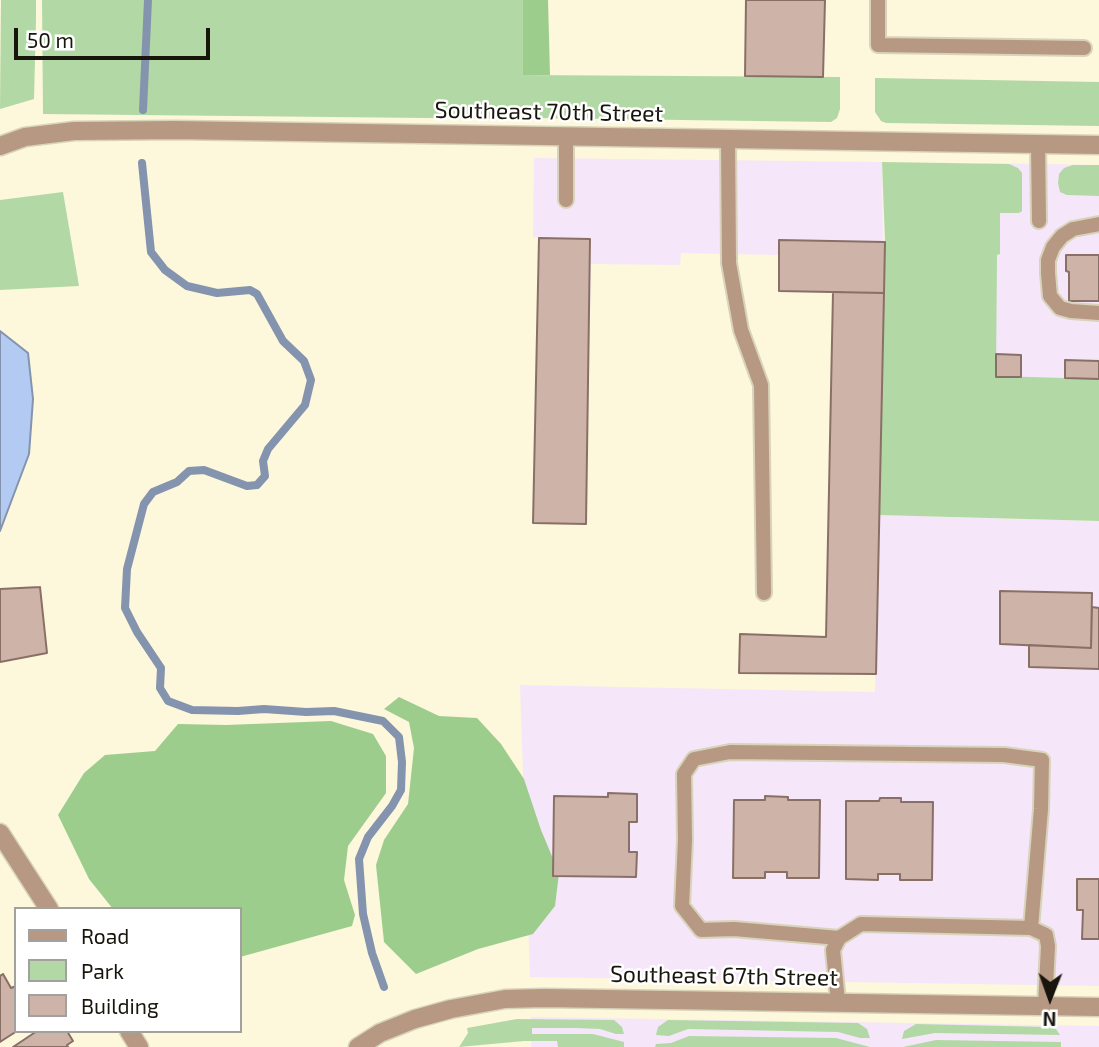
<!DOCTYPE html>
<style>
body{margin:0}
#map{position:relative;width:1099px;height:1047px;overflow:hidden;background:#fdf7dc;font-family:"Exo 2",sans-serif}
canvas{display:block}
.legend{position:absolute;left:14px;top:907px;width:228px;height:126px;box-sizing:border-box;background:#fff;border:2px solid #a2a19e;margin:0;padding:9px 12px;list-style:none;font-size:21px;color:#17150c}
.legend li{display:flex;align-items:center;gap:14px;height:35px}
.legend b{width:35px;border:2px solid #a2a19e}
.north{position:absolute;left:1015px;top:963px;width:70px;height:70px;-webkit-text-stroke:5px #fff;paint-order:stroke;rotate:181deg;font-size:19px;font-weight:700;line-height:28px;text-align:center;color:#17150c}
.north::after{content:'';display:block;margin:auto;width:24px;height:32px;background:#17150c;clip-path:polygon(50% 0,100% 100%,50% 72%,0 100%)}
.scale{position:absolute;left:14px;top:28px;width:196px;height:32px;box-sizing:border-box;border:4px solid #17150c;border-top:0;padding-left:9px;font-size:21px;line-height:24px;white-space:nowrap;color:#17150c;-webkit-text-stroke:5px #fff;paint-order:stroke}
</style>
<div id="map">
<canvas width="1099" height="1047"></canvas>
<ul class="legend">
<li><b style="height:9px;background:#b69883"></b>Road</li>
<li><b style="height:19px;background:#b2d9a5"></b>Park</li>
<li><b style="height:19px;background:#ceb3a8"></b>Building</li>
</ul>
<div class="north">N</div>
<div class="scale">50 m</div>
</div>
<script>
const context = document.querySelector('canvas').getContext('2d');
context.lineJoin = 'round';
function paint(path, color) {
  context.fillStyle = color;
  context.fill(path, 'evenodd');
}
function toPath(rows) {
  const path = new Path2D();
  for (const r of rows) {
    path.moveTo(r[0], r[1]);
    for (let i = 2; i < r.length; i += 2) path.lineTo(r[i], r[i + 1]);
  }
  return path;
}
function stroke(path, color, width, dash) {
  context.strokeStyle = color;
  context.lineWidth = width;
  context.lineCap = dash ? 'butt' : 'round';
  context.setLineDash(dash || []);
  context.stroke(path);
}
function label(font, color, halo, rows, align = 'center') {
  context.font = font + ' "Exo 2",sans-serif';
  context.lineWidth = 5;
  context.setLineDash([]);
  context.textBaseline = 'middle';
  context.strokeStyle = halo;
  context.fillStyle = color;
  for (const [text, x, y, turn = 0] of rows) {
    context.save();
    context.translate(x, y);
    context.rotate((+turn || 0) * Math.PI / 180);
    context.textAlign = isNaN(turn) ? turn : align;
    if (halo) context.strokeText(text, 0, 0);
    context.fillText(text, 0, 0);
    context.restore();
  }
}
const commercial = toPath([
 [534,158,882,162,884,293,779,291,779,255,681,253,680,265,591,264,586,524,539,238,533,237],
 [984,163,1099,165,1099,385,983,384],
 [878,515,1099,521,1099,986,530,977,520,685,875,692],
 [531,1017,1099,1026,1099,1047,531,1047]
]);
const green = toPath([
 [1,0,36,0,36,19,34,99,0,109],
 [42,0,523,0,523,75,840,77,840,109,837,118,831,122,534,118,531,109,523,106,522,119,43,114],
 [875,78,1099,82,1099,126,886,123,881,121,875,112],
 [882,162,1009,164,1018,168,1022,173,1022,211,1019,213,1000,213,1000,254,997,255,996,376,1099,379,1099,521,878,515,885,242],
 [1073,165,1099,165,1099,196,1067,195,1060,192,1058,183,1059,174,1064,168],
 [63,192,79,286,0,290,0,200],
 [517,1019,614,1020,622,1027,624,1034,616,1034,600,1029,576,1028,532,1028,532,1034,593,1034,624,1042,624,1047,558,1047,557,1041,524,1041,459,1047,468,1033,467,1028],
 [668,1020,858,1023,867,1029,870,1038,860,1038,838,1032,688,1029,669,1036,656,1035,658,1027],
 [916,1024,1049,1027,1056,1029,1060,1035,935,1033,902,1039,904,1031],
 [689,1036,836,1038,870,1047,655,1047,656,1044,671,1043],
 [936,1040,1061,1042,1061,1047,903,1047]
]);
const forest = toPath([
 [523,0,548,0,550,75,523,75],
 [399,697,439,716,477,718,501,744,524,779,541,830,559,873,555,906,533,934,478,949,416,974,384,942,376,865,384,840,408,804,414,748,409,722,384,709],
 [331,721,373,734,386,756,386,793,348,846,344,880,355,915,352,926,240,957,240,909,113,909,89,879,58,815,84,773,105,755,155,751,178,724,226,725]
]);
const water = toPath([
 [0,331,28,353,33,399,29,454,0,531,0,331]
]);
const stream = toPath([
 [143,110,148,0],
 [142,163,151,252,165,270,187,286,217,293,250,290,257,294,283,341,304,361,311,380,305,405,268,449,263,461,265,476,257,485,247,486,204,470,189,471,177,482,153,492,144,504,127,569,125,608,137,632,161,668,160,688,168,701,192,710,238,711,264,709,306,712,334,711,383,721,399,737,402,762,401,790,392,806,368,837,359,859,363,914,372,953,384,987]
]);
const building = toPath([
 [746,0,825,0,823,77,745,76,746,0],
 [539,238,590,239,586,524,533,523,539,238],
 [779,240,885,242,884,293,779,291,779,240],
 [1066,255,1099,255,1099,301,1069,301,1069,272,1066,271,1066,255],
 [833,292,884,293,876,674,739,673,740,634,826,637,833,292],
 [996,354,1021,355,1021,377,996,377,996,354],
 [1065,360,1099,361,1099,379,1065,378,1065,360],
 [40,587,47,653,0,662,0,589,40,587],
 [1000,591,1092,593,1091,648,1000,644,1000,591],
 [1092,607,1099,608,1099,669,1029,667,1029,645,1091,648,1092,607],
 [608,793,637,794,637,822,629,822,629,852,637,852,636,877,553,876,554,796,608,797,608,793],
 [765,796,788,797,788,800,820,800,819,878,787,878,787,872,765,872,765,878,733,878,734,800,765,800,765,796],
 [880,798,901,798,901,802,933,802,932,880,900,880,900,874,878,874,878,880,846,879,846,801,879,801,880,798],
 [1077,879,1099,879,1099,939,1082,939,1083,910,1077,910,1077,879],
 [3,974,11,988,16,986,17,1031,0,1042,0,976,3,974],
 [37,1031,67,1031,73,1041,67,1045,68,1047,13,1047,37,1031]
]);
const lane = toPath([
 [878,0,878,45,1084,48],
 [728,139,729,263,741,330,761,385,764,593],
 [1038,144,1039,221],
 [566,200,566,136],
 [1099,224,1073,229,1062,236,1053,247,1048,260,1048,273,1050,296,1060,308,1071,311,1099,313],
 [839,938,734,929,701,930,682,906,685,840,684,774,694,759,730,752,1004,755,1042,760,1041,809,1031,928],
 [838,1002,833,950,839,938,861,924,1031,928,1046,935,1048,946,1045,1006]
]);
const street = toPath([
 [0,146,25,137,74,131,175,130,1099,145],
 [0,833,49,909],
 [129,1031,139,1047],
 [358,1047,380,1033,415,1019,451,1009,505,999,544,998,1099,1007]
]);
const streetNames = [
 ["Southeast 70th Street",549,112,1],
 ["Southeast 67th Street",724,976,1]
];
paint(commercial, '#f6e6f9');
paint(green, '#b2d9a5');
paint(forest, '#9ccd8c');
paint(water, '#b3cbf3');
stroke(water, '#8494ae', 2);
stroke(stream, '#8494ae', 8);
paint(building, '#ceb3a8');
stroke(building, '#897066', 2);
stroke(lane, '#d8d3bb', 18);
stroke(street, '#d8d3bb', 21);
stroke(lane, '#b69883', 14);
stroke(street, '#b69883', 18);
label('23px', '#17150c', '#fff', streetNames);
</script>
